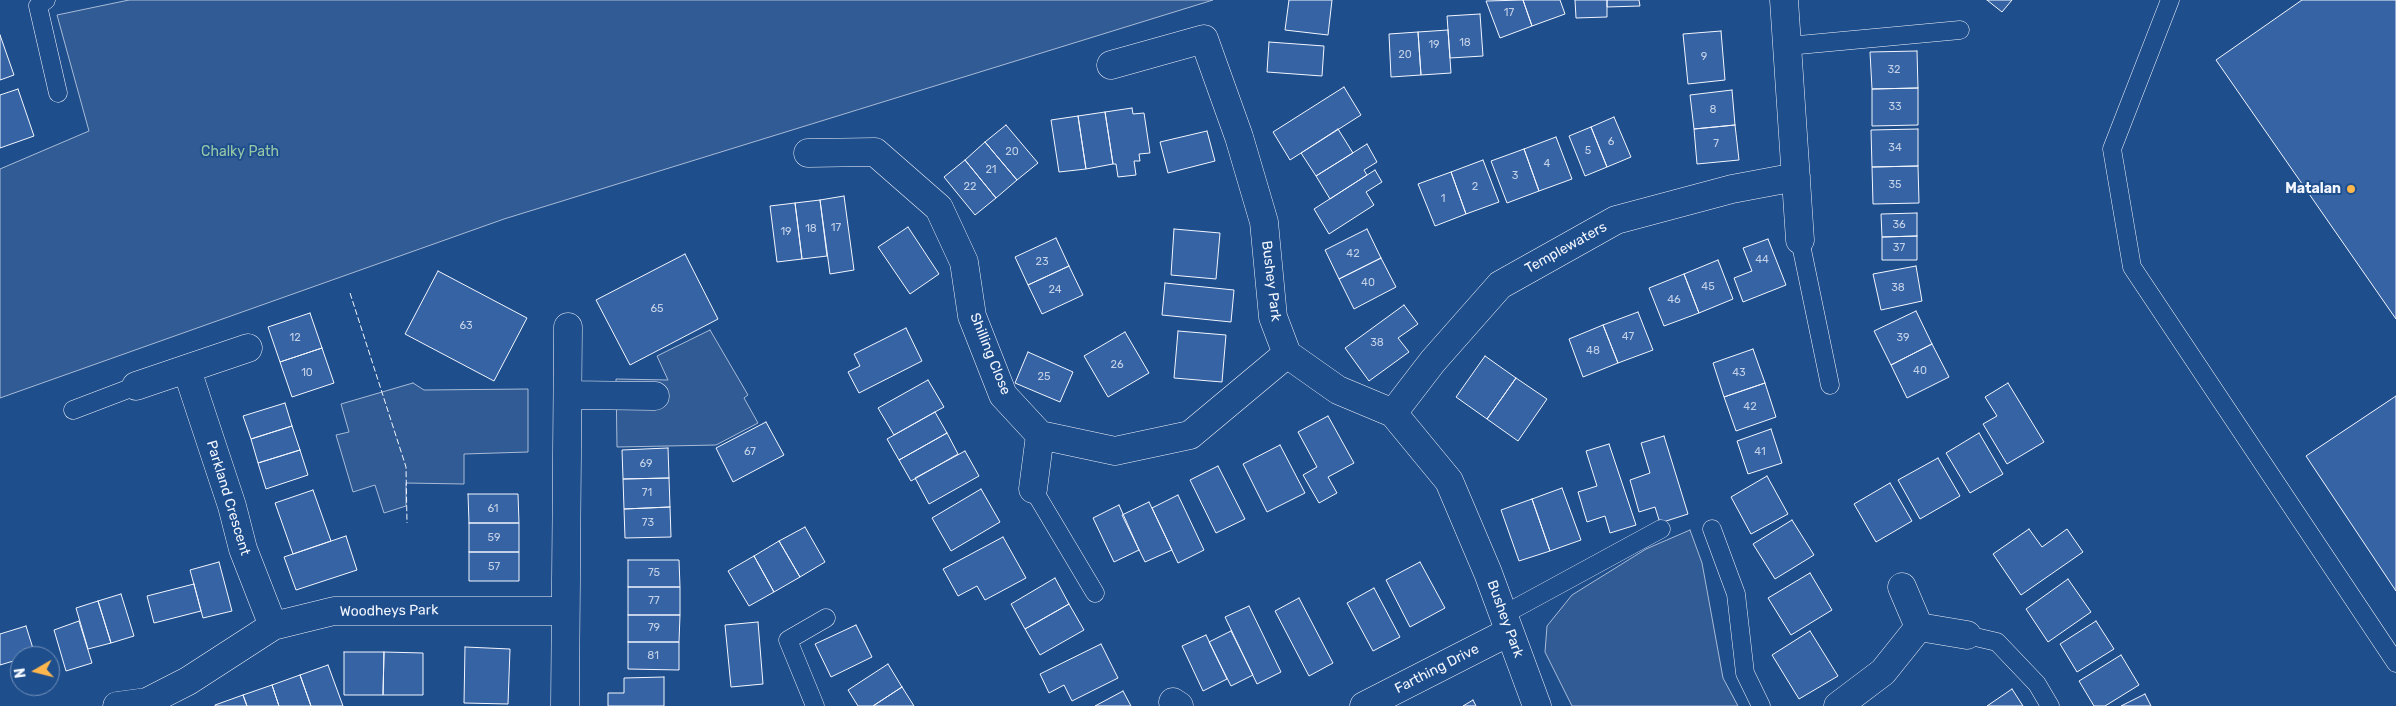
<!DOCTYPE html>
<style>
body{margin:0}
#map{position:relative;width:2396px;height:706px;overflow:hidden;background:#1f4e8c;font-family:Rubik,sans-serif}
canvas{display:block}
.north{position:absolute;left:10px;top:646px;width:50px;height:50px;box-sizing:border-box;background:#1f4e8c;border:1px solid #7391ba;border-radius:50%;rotate:262deg;font-size:14px;font-weight:700;line-height:20px;text-align:center;color:#f2f6ff}
.north::after{content:'';display:block;margin:auto;width:18px;height:22px;background:#ffb74d;clip-path:polygon(50% 0,100% 100%,50% 72%,0 100%)}
</style>
<div id="map">
<canvas width="2396" height="706"></canvas>
<div class="north">N</div>
</div>
<script>
const context = document.querySelector('canvas').getContext('2d');
context.lineJoin = 'round';
function paint(path, color) {
  context.fillStyle = color;
  context.fill(path, 'evenodd');
}
function toPath(rows) {
  const path = new Path2D();
  for (const r of rows) {
    path.moveTo(r[0], r[1]);
    for (let i = 2; i < r.length; i += 2) path.lineTo(r[i], r[i + 1]);
  }
  return path;
}
function stroke(path, color, width, dash) {
  context.strokeStyle = color;
  context.lineWidth = width;
  context.lineCap = dash ? 'butt' : 'round';
  context.setLineDash(dash || []);
  context.stroke(path);
}
function label(font, color, halo, rows, align = 'center') {
  context.font = font + ' Rubik,sans-serif';
  context.lineWidth = 4;
  context.setLineDash([]);
  context.textBaseline = 'middle';
  context.strokeStyle = halo;
  context.fillStyle = color;
  for (const [text, x, y, turn = 0] of rows) {
    context.save();
    context.translate(x, y);
    context.rotate((+turn || 0) * Math.PI / 180);
    context.textAlign = isNaN(turn) ? turn : align;
    if (halo) context.strokeText(text, 0, 0);
    context.fillText(text, 0, 0);
    context.restore();
  }
}
const built = toPath([
 [129,0,1213,0,504,219,0,398,0,169,89,131,57,15,129,0],
 [710,330,748,395,744,398,758,423,716,445,617,447,616,379,668,380,657,356,710,330],
 [413,383,424,390,528,389,528,452,464,454,464,484,406,483,406,506,384,513,375,485,353,492,336,435,349,432,341,404,413,383],
 [1690,530,1702,563,1723,678,1738,706,1572,706,1545,652,1547,626,1572,595,1646,549,1690,530]
]);
const building = toPath([
 [1289,0,1332,0,1328,35,1285,30,1289,0],
 [1523,0,1560,0,1565,14,1532,26,1523,0],
 [1523,0,1532,26,1500,38,1486,1,1523,0],
 [1575,0,1607,0,1607,17,1576,18,1575,0],
 [1607,0,1639,0,1640,6,1607,7,1607,0],
 [1987,0,2012,0,2002,12,1987,0],
 [2302,0,2396,0,2396,319,2216,60,2302,0],
 [1480,14,1483,56,1450,58,1447,16,1480,14],
 [1448,30,1451,73,1421,75,1418,32,1448,30],
 [1721,31,1725,80,1688,84,1683,34,1721,31],
 [1418,32,1421,75,1391,77,1389,34,1418,32],
 [0,35,14,75,0,80,0,35],
 [1269,42,1324,46,1322,76,1267,72,1269,42],
 [1917,51,1918,88,1872,89,1870,52,1917,51],
 [1344,87,1361,115,1290,160,1273,132,1344,87],
 [1918,88,1918,125,1872,126,1872,89,1918,88],
 [18,89,34,136,0,148,0,95,18,89],
 [1732,90,1735,125,1694,129,1690,95,1732,90],
 [1132,108,1133,114,1144,113,1150,153,1139,154,1140,161,1134,161,1136,175,1118,177,1116,164,1113,164,1105,112,1132,108],
 [1105,112,1113,164,1086,169,1078,116,1105,112],
 [1078,116,1086,169,1059,172,1051,120,1078,116],
 [1614,117,1631,157,1607,167,1591,127,1614,117],
 [1006,125,1038,163,1017,180,985,142,1006,125],
 [1735,125,1739,160,1697,164,1694,129,1735,125],
 [1591,127,1607,167,1585,176,1569,136,1591,127],
 [1338,129,1353,153,1316,176,1301,153,1338,129],
 [1918,129,1918,166,1872,167,1871,130,1918,129],
 [1207,131,1215,161,1168,173,1160,142,1207,131],
 [1556,137,1572,179,1539,191,1524,149,1556,137],
 [985,142,1017,180,996,198,965,160,985,142],
 [1367,144,1377,162,1364,170,1367,175,1330,199,1316,176,1367,144],
 [1524,149,1539,191,1507,203,1491,161,1524,149],
 [965,160,996,198,975,215,944,177,965,160],
 [1483,160,1499,202,1466,214,1451,172,1483,160],
 [1918,166,1919,203,1873,204,1872,167,1918,166],
 [1375,170,1382,182,1366,192,1374,205,1329,234,1314,209,1375,170],
 [1451,172,1466,214,1435,226,1418,184,1451,172],
 [844,196,854,270,830,274,820,200,844,196],
 [820,200,827,256,802,259,795,203,820,200],
 [795,203,802,259,777,262,770,206,795,203],
 [1917,213,1917,236,1882,237,1881,214,1917,213],
 [908,227,939,274,910,294,878,247,908,227],
 [1174,229,1220,233,1216,279,1171,275,1174,229],
 [1367,229,1381,258,1339,279,1325,250,1367,229],
 [1917,236,1917,260,1882,260,1882,237,1917,236],
 [1056,238,1069,266,1028,285,1015,257,1056,238],
 [1768,239,1786,285,1743,302,1734,278,1752,271,1743,248,1768,239],
 [685,254,718,319,630,365,596,300,685,254],
 [1381,258,1396,287,1354,309,1339,279,1381,258],
 [1718,260,1733,299,1699,313,1684,274,1718,260],
 [1069,266,1083,295,1042,314,1028,285,1069,266],
 [1916,266,1922,301,1881,310,1873,274,1916,266],
 [438,271,527,318,494,381,405,334,438,271],
 [1684,274,1699,313,1664,326,1649,288,1684,274],
 [1165,283,1234,290,1231,322,1162,315,1165,283],
 [1404,305,1418,324,1398,338,1409,352,1369,381,1345,348,1404,305],
 [1916,311,1932,344,1891,365,1874,331,1916,311],
 [1638,312,1653,350,1618,363,1603,325,1638,312],
 [310,313,322,348,280,362,268,327,310,313],
 [1603,325,1618,363,1583,377,1569,339,1603,325],
 [906,328,922,361,859,393,848,372,860,366,854,354,906,328],
 [1178,331,1226,335,1222,382,1174,378,1178,331],
 [1125,332,1149,373,1108,397,1084,356,1125,332],
 [1932,344,1949,377,1907,398,1891,365,1932,344],
 [322,348,334,383,292,397,280,362,322,348],
 [1753,349,1765,383,1724,397,1713,363,1753,349],
 [1028,352,1073,372,1060,402,1015,383,1028,352],
 [1485,356,1516,378,1487,419,1456,397,1485,356],
 [1516,378,1547,399,1518,441,1487,419,1516,378],
 [928,380,944,407,894,435,878,408,928,380],
 [1765,383,1776,417,1736,431,1724,397,1765,383],
 [2008,383,2044,442,2007,464,1983,424,1997,416,1985,397,2008,383],
 [2396,396,2396,591,2306,456,2396,396],
 [285,403,292,426,251,439,243,416,285,403],
 [935,412,947,433,899,460,887,439,935,412],
 [1328,416,1354,463,1328,477,1337,493,1319,503,1303,475,1317,467,1298,432,1328,416],
 [766,422,784,455,733,482,716,448,766,422],
 [292,426,300,450,258,463,251,439,292,426],
 [1771,429,1782,463,1748,474,1737,441,1771,429],
 [947,433,958,454,911,481,899,460,947,433],
 [1979,433,2003,474,1970,493,1946,453,1979,433],
 [1664,436,1688,514,1660,523,1655,507,1639,512,1630,480,1650,473,1641,443,1664,436],
 [1609,444,1636,525,1610,533,1605,516,1587,522,1578,492,1597,486,1586,451,1609,444],
 [1280,445,1305,493,1267,512,1243,464,1280,445],
 [668,448,669,478,623,479,622,450,668,448],
 [300,450,308,475,266,489,258,463,300,450],
 [965,451,979,476,929,504,915,478,965,451],
 [1938,458,1960,496,1920,519,1898,480,1938,458],
 [1218,466,1245,519,1216,533,1190,480,1218,466],
 [1767,476,1788,514,1751,534,1731,497,1767,476],
 [669,478,670,507,624,509,623,479,669,478],
 [1890,483,1912,521,1876,542,1854,504,1890,483],
 [1562,488,1581,540,1550,551,1532,499,1562,488],
 [981,489,1000,522,951,551,932,518,981,489],
 [313,490,331,541,293,554,275,503,313,490],
 [468,494,518,494,519,523,469,523,468,494],
 [1178,495,1204,550,1178,563,1152,508,1178,495],
 [1532,499,1550,551,1519,561,1501,510,1532,499],
 [1149,502,1172,550,1145,562,1122,515,1149,502],
 [1119,505,1139,550,1114,562,1093,518,1119,505],
 [670,507,671,537,625,538,624,509,670,507],
 [1792,520,1814,555,1775,579,1753,544,1792,520],
 [469,523,519,523,519,552,469,552,469,523],
 [805,527,825,562,800,577,779,541,805,527],
 [2029,529,2042,547,2067,529,2083,552,2021,595,1993,554,2029,529],
 [346,536,357,570,296,590,284,557,346,536],
 [1003,537,1026,578,985,600,977,586,958,596,943,569,1003,537],
 [779,541,800,577,774,592,754,556,779,541],
 [469,552,519,552,519,581,469,581,469,552],
 [754,556,774,592,749,606,728,571,754,556],
 [628,560,679,560,680,587,628,587,628,560],
 [219,562,232,611,203,618,190,570,219,562],
 [1420,562,1445,608,1410,627,1386,580,1420,562],
 [1810,573,1832,610,1791,635,1768,598,1810,573],
 [1055,578,1069,604,1025,629,1011,604,1055,578],
 [2068,579,2091,612,2048,642,2026,609,2068,579],
 [194,584,201,611,154,623,147,596,194,584],
 [628,587,680,587,680,615,628,615,628,587],
 [1374,588,1400,637,1373,651,1347,603,1374,588],
 [121,594,134,636,111,643,98,601,121,594],
 [1299,598,1333,663,1309,676,1275,611,1299,598],
 [98,601,111,643,88,649,76,608,98,601],
 [1069,604,1084,630,1040,655,1025,629,1069,604],
 [1249,606,1281,672,1257,684,1225,617,1249,606],
 [628,615,680,615,679,642,628,642,628,615],
 [79,621,92,663,66,671,54,630,79,621],
 [2096,621,2114,649,2077,672,2060,644,2096,621],
 [758,622,763,684,731,687,725,625,758,622],
 [856,625,872,657,831,677,815,644,856,625],
 [26,626,35,655,20,656,20,659,0,665,0,634,26,626],
 [1231,631,1253,675,1231,686,1209,642,1231,631],
 [1810,631,1838,676,1799,699,1772,655,1810,631],
 [1206,635,1227,679,1203,691,1182,646,1206,635],
 [628,642,679,642,679,670,628,669,628,642],
 [1101,644,1118,678,1072,701,1064,685,1049,693,1040,674,1101,644],
 [465,647,510,649,508,704,464,703,465,647],
 [344,652,384,652,383,695,344,695,344,652],
 [384,652,423,653,423,695,383,695,384,652],
 [2121,655,2139,685,2105,706,2094,706,2079,681,2121,655],
 [888,664,902,687,873,706,858,706,848,690,888,664],
 [328,665,343,706,311,706,300,675,328,665],
 [300,675,311,706,279,706,272,685,300,675],
 [664,677,664,706,608,706,608,693,624,693,624,678,664,677],
 [272,685,279,706,247,706,243,695,272,685],
 [902,687,914,706,873,706,902,687],
 [2012,689,2023,706,1987,706,2012,689],
 [1123,691,1131,706,1095,706,1123,691],
 [2145,694,2151,706,2121,706,2145,694],
 [243,695,247,706,215,706,215,705,243,695],
 [1473,700,1476,706,1463,706,1473,700]
]);
const lane = toPath([
 [46,0,38,6,58,93],
 [2170,0,2112,149,2132,267,2396,663],
 [1788,46,1960,30],
 [1800,240,1830,385],
 [73,410,136,386],
 [1033,489,1095,593],
 [1712,529,1736,594,1745,673,1761,706],
 [1503,615,1661,529],
 [1967,635,1997,642,2037,684,2050,706],
 [815,706,788,640,826,618]
]);
const street = toPath([
 [1784,0,1800,240],
 [1111,65,1204,39,1239,137,1264,222,1273,317,1287,354,1338,390,1393,413,1449,481,1488,573,1537,706],
 [808,153,875,152,939,208,964,262,972,316,1003,395,1040,435,1115,451,1190,435,1287,354],
 [187,370,232,506,243,549,273,626],
 [136,386,248,348],
 [568,395,655,396],
 [1393,413,1433,361,1500,285,1616,220,1732,189,1796,177],
 [1033,489,1040,435],
 [1902,587,1919,627],
 [1173,702,1179,706],
 [117,706,147,702,188,681,273,626,334,611,564,611],
 [565,706,568,327],
 [1364,706,1509,632],
 [1838,706,1883,672,1919,627,1967,635]
]);
const fence = toPath([
 [350,293,406,467,407,523]
]);
const markers = [
 [2351,189,5,"#ffb74d"]
];
const numberNames = [
 ["17",1509,13],
 ["18",1465,43],
 ["19",1434,45],
 ["20",1405,55],
 ["9",1704,57],
 ["32",1894,70],
 ["33",1895,107],
 ["8",1713,110],
 ["6",1611,142],
 ["7",1716,144],
 ["34",1895,148],
 ["5",1588,151],
 ["20",1012,152],
 ["4",1547,164],
 ["21",991,170],
 ["3",1515,176],
 ["35",1895,185],
 ["22",970,187],
 ["2",1475,187],
 ["1",1443,199],
 ["36",1899,225],
 ["17",836,228],
 ["18",811,229],
 ["19",786,232],
 ["37",1899,248],
 ["42",1353,254],
 ["44",1762,260],
 ["23",1042,262],
 ["40",1368,283],
 ["45",1708,287],
 ["38",1898,288],
 ["24",1055,290],
 ["46",1674,300],
 ["65",657,309],
 ["63",466,326],
 ["47",1628,337],
 ["12",295,338],
 ["39",1903,338],
 ["38",1377,343],
 ["48",1593,351],
 ["26",1117,365],
 ["40",1920,371],
 ["10",307,373],
 ["43",1739,373],
 ["25",1044,377],
 ["42",1750,407],
 ["67",750,452],
 ["41",1760,452],
 ["69",646,464],
 ["71",647,493],
 ["61",493,509],
 ["73",648,523],
 ["59",494,538],
 ["57",494,567],
 ["75",654,573],
 ["77",654,601],
 ["79",654,628],
 ["81",653,656]
];
const parkNames = [
 ["Chalky Path",240,152]
];
const poiNames = [
 ["Matalan",2341,189]
];
const streetNames = [
 ["Templewaters",1566,248,-29],
 ["Bushey Park",1271,281,83],
 ["Shilling Close",990,354,68],
 ["Parkland Crescent",228,498,73],
 ["Woodheys Park",389,611,-1],
 ["Bushey Park",1505,619,70],
 ["Farthing Drive",1437,669,-27]
];
paint(built, '#305b95');
stroke(built, '#a8bbd7', 1);
paint(building, '#3563a3');
stroke(building, '#f2f6ff', 1);
stroke(lane, '#f2f6ff', 19);
stroke(street, '#f2f6ff', 29);
stroke(lane, '#1f4e8c', 18);
stroke(street, '#1f4e8c', 28);
stroke(fence, '#f2f6ff', 1, [6, 2.5]);
for (const [x, y, r, color] of markers) {
  const dot = new Path2D();
  dot.arc(x, y, r, 0, 2 * Math.PI);
  context.fillStyle = color;
  context.fill(dot);
  stroke(dot, '#1f4e8c', 2);
}
label('11px', '#c3d1e8', null, numberNames);
label('14px', '#97c8a6', '#1f4e8c', parkNames);
label('bold 14px', '#f2f6ff', '#1f4e8c', poiNames, 'right');
label('14px', '#f2f6ff', '#1f4e8c', streetNames);
</script>
